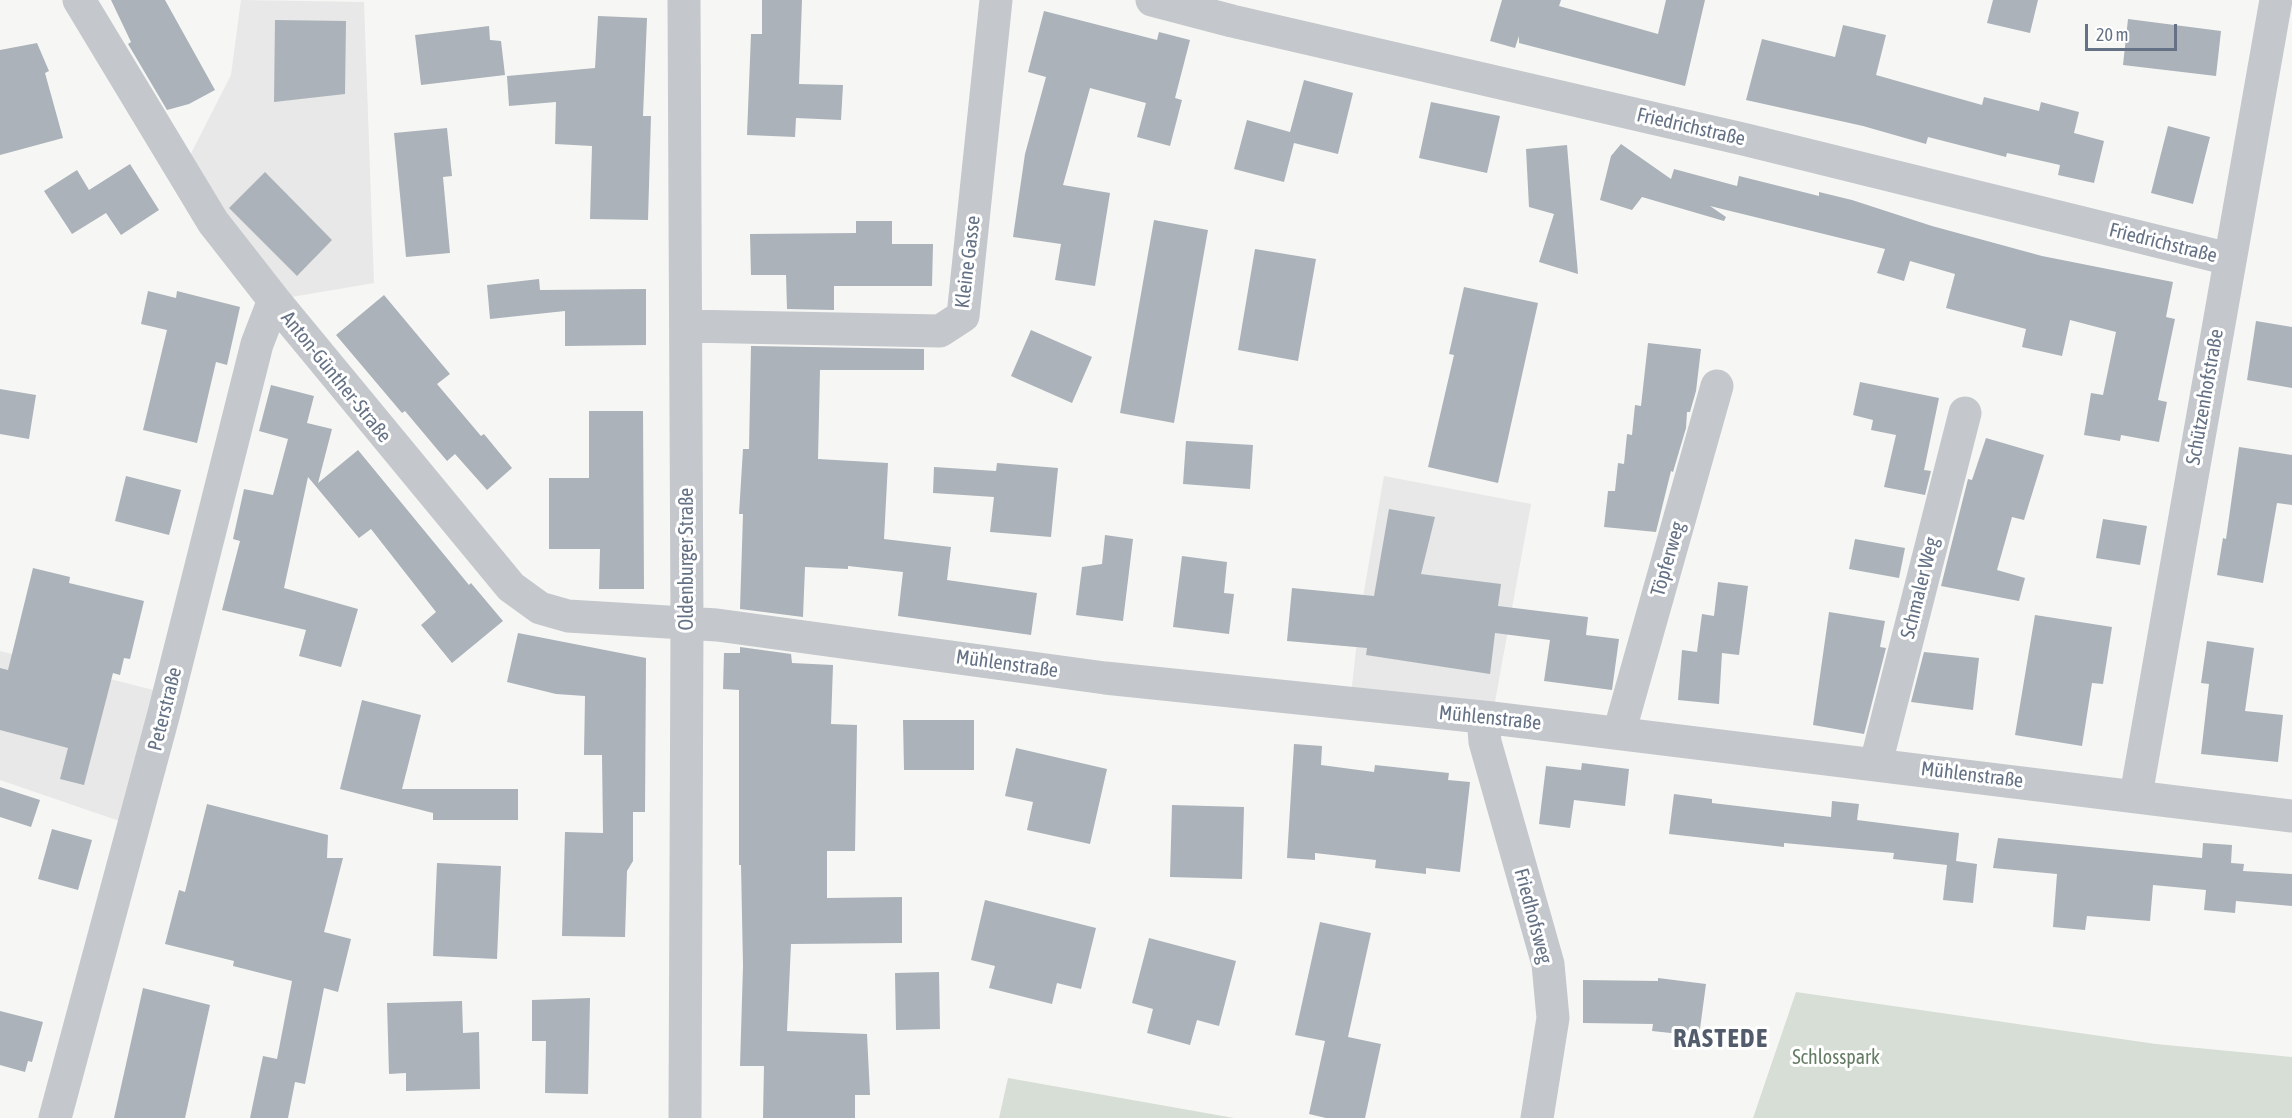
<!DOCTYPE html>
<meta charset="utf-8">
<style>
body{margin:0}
#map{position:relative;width:2292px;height:1118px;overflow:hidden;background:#f6f7f4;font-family:"Asap Condensed",sans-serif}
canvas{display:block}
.scale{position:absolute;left:2085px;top:24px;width:92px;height:27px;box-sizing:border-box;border:3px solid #657285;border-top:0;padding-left:8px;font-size:18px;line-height:21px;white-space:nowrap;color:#657285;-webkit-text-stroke:4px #fff;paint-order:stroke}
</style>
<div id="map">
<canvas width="2292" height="1118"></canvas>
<div class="scale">20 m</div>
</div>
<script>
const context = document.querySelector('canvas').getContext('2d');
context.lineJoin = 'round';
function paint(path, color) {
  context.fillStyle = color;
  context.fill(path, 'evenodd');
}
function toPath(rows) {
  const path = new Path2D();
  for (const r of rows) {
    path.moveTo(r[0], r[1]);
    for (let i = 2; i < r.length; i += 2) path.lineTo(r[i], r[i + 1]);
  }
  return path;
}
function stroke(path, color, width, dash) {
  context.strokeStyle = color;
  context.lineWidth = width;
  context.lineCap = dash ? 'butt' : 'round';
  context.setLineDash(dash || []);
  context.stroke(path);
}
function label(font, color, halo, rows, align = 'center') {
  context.font = font + ' "Asap Condensed",sans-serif';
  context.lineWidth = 6;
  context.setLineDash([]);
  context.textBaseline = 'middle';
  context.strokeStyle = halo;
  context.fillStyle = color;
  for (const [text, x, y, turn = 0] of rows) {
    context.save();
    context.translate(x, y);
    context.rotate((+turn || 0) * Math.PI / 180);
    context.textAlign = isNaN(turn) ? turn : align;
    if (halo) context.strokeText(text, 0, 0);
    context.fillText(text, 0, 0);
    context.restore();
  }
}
const built = toPath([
 [241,0,364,2,374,283,274,300,182,171,231,75],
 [1384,476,1531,504,1492,718,1350,703,1360,614],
 [0,651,169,694,134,826,0,780]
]);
const green = toPath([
 [1796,992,2156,1044,2292,1057,2292,1118,1753,1118],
 [1008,1078,1234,1118,999,1118]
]);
const building = toPath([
 [111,0,165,0,215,90,189,104,167,110,128,44,131,42],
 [762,0,802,0,799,84,843,85,841,120,796,118,795,137,747,135,751,34,762,34],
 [1502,0,1561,0,1559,6,1658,34,1666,0,1705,0,1685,86,1519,43,1519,36,1515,48,1490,41],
 [1993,0,2038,0,2030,33,1987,23],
 [1044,11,1157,40,1159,32,1190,40,1175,98,1182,100,1170,146,1137,137,1146,103,1090,88,1063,185,1110,193,1095,286,1055,280,1061,244,1013,237,1025,154,1046,77,1028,72],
 [598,16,647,18,643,116,651,116,648,220,590,219,592,146,555,144,556,102,509,106,507,76,595,68],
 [2128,19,2221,31,2216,76,2123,65],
 [275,20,346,21,345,94,274,102],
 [1843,25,1886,35,1876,75,1982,105,1984,97,2039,111,2041,102,2079,112,2074,133,2104,141,2094,183,2058,175,2060,165,2007,153,2006,157,1928,137,1926,144,1863,126,1746,100,1762,39,1835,57],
 [489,26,490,40,501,41,505,75,421,85,415,35],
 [37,43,49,71,45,73,63,138,0,155,0,50],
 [1304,80,1353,93,1338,154,1294,143,1284,182,1234,169,1247,120,1290,132],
 [1431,102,1500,116,1487,173,1419,158],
 [2168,126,2210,137,2193,204,2151,193],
 [447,128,452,176,443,177,450,253,406,257,394,133],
 [1621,144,1671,179,1674,169,1737,186,1739,176,1819,196,1819,192,1852,200,1932,226,2042,256,2173,282,2166,317,2175,319,2158,400,2167,402,2159,442,2121,435,2120,441,2084,435,2091,393,2103,395,2116,332,2070,320,2062,356,2022,347,2026,329,1946,308,1955,274,1910,261,1904,281,1877,273,1885,249,1710,206,1726,217,1724,221,1642,197,1632,210,1600,200,1611,156],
 [1567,145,1569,169,1578,274,1539,262,1554,214,1529,207,1526,149],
 [130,164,159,210,121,235,106,213,72,234,44,191,77,170,89,190],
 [265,172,332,240,297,276,229,208],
 [1154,220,1208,230,1174,423,1120,413],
 [856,221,892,221,892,244,933,244,932,286,834,286,834,310,787,309,786,275,751,275,750,234,856,233],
 [1255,249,1316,259,1298,361,1238,350],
 [539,279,540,290,646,289,646,345,565,346,565,311,490,319,487,285],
 [1464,287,1538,303,1498,483,1428,467,1454,355,1449,354],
 [148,291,176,298,177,291,240,307,227,365,216,362,197,443,143,430,167,330,141,324],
 [384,295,450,374,437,384,481,436,484,434,512,468,487,490,455,454,447,461,405,411,402,413,336,335],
 [2256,321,2292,327,2292,388,2247,380],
 [1031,330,1092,357,1072,403,1011,376],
 [1648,343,1701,349,1696,391,1690,412,1687,412,1686,428,1673,472,1671,471,1656,532,1604,527,1608,491,1615,491,1618,463,1624,464,1627,434,1632,435,1635,405,1641,406],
 [751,346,924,349,924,370,820,370,818,459,888,463,884,539,951,547,947,580,1037,593,1031,635,898,616,903,572,848,566,848,569,805,567,803,617,740,609,743,514,739,514,743,449,749,449],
 [1860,382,1939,398,1924,470,1931,471,1925,495,1884,487,1896,435,1871,430,1873,420,1853,415],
 [271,385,314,396,307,423,332,429,318,483,358,450,469,585,471,583,503,621,452,663,421,625,436,612,371,529,359,538,308,477,284,588,358,609,341,667,299,656,306,630,222,610,240,541,233,539,244,489,273,495,288,439,259,431],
 [0,389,36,395,29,439,0,434],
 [589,411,643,411,644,589,599,589,600,549,549,549,549,478,589,478],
 [1986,438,2044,455,2024,520,2012,517,1997,570,2025,578,2019,601,1941,586,1968,479,1972,480],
 [1186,441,1253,445,1250,489,1183,484],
 [2239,447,2292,455,2292,505,2277,503,2263,583,2217,575,2223,538,2226,539],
 [997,463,1058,468,1051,537,990,532,994,497,933,493,934,467,996,471],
 [126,476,181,490,169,535,115,521],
 [1389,509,1435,517,1421,574,1501,584,1498,606,1588,617,1586,635,1619,639,1612,690,1544,681,1550,640,1495,633,1490,674,1366,655,1367,648,1287,641,1292,588,1374,596],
 [2103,519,2147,526,2140,565,2096,558],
 [1105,535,1133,539,1123,621,1076,615,1082,567,1102,564],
 [1855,539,1905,548,1899,578,1849,569],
 [1182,556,1227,562,1224,593,1234,594,1229,634,1173,627],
 [33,568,70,577,69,583,144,601,130,659,124,658,120,675,113,673,84,785,60,779,68,748,0,730,0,668,8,670],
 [1718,582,1748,586,1739,655,1722,653,1719,704,1678,700,1682,650,1697,652,1702,614,1714,616],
 [1829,612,1885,621,1880,647,1886,648,1864,734,1813,725],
 [2035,615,2112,627,2103,684,2092,683,2082,746,2015,735],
 [518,633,646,658,645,812,633,812,633,861,627,871,625,937,562,936,565,832,603,833,602,755,584,755,585,696,556,694,507,682],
 [2207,641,2254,648,2245,711,2283,715,2278,762,2201,754,2209,684,2201,683],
 [740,647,791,654,792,663,833,665,831,724,857,725,855,851,827,851,827,898,902,897,902,943,791,944,787,1031,867,1034,870,1095,855,1095,855,1118,763,1118,764,1066,740,1066,743,966,741,865,739,865,739,690,723,689,724,653,740,653],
 [1924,652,1979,658,1973,710,1911,702],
 [362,700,421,715,402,789,518,789,518,820,433,820,433,813,340,789],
 [903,720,974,720,974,770,904,770],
 [1294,744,1322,746,1321,765,1374,772,1375,765,1449,773,1448,780,1470,782,1460,872,1426,868,1426,874,1375,868,1376,860,1315,853,1315,860,1287,858],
 [1016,748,1107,769,1090,844,1027,830,1033,802,1005,796],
 [1582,763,1629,769,1625,806,1574,800,1570,828,1539,824,1546,766,1581,770],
 [0,787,40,800,31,827,0,817],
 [1674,794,1712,799,1712,803,1831,817,1832,801,1859,804,1857,820,1959,833,1956,861,1977,864,1973,903,1943,900,1947,865,1893,859,1894,853,1784,843,1784,847,1669,834],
 [207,804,328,835,327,858,343,858,324,932,351,939,338,992,324,988,305,1084,295,1082,288,1118,250,1118,263,1056,277,1059,292,981,233,966,234,961,165,944,179,890,185,892],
 [1172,805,1244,807,1242,879,1170,877],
 [52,829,92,840,78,890,38,879],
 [1998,838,2202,858,2203,843,2232,845,2231,863,2244,864,2243,871,2292,874,2292,906,2236,901,2235,913,2204,910,2206,890,2153,885,2150,921,2087,916,2085,930,2053,927,2057,874,1993,868],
 [437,863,501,866,497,959,433,956],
 [985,900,1096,928,1081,989,1057,983,1052,1004,989,988,995,966,971,960],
 [1320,922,1371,933,1348,1037,1381,1044,1365,1118,1326,1118,1309,1114,1325,1041,1295,1035],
 [1149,938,1236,961,1219,1026,1197,1020,1190,1045,1147,1033,1153,1009,1132,1003],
 [939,972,940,1029,896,1030,895,973],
 [1658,978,1706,984,1699,1036,1652,1031,1653,1024,1583,1023,1583,980,1658,981],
 [143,988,210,1005,185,1118,114,1118],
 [590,998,588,1094,545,1093,546,1041,532,1041,532,1000],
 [462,1001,463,1033,479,1032,480,1089,406,1091,406,1073,389,1074,387,1003],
 [0,1011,43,1022,32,1062,28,1061,25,1072,0,1065]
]);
const minor = toPath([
 [79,0,213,222,274,300,511,587,540,608,568,616,717,625,1105,678,1492,718,2292,816],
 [684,0,687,624,685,1118],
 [1152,0,1232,21,1747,140,2229,259],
 [686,326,940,331,963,316,996,0],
 [1483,717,1485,742,1548,964,1553,1018,1537,1118],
 [1619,733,1717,386],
 [1876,763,1965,413],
 [2136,795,2276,0],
 [55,1118,164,713,257,344,274,300]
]);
const streetNames = [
 ["Friedrichstraße",1691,127,13],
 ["Friedrichstraße",2163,243,14],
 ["Kleine Gasse",968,262,-83],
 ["Anton-Günther-Straße",336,377,51],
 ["Schützenhofstraße",2205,397,-80],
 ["Oldenburger Straße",687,559,-90],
 ["Töpferweg",1668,559,-74],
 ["Schmaler Weg",1920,588,-76],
 ["Mühlenstraße",1007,664,8],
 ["Peterstraße",165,709,-76],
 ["Mühlenstraße",1490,718,6],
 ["Mühlenstraße",1972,775,7],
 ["Friedhofsweg",1533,916,75]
];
const parkNames = [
 ["Schlosspark",1836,1058]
];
const districtNames = [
 ["RASTEDE",1721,1039]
];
paint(built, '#e7e8e7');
paint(green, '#d7ded5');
paint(building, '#abb2b9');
stroke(minor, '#c4c7cb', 33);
label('20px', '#657285', '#fff', streetNames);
label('20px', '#657c64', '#fff', parkNames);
context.letterSpacing = '1.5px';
label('bold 26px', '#535c6a', '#fff', districtNames);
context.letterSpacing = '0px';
</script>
